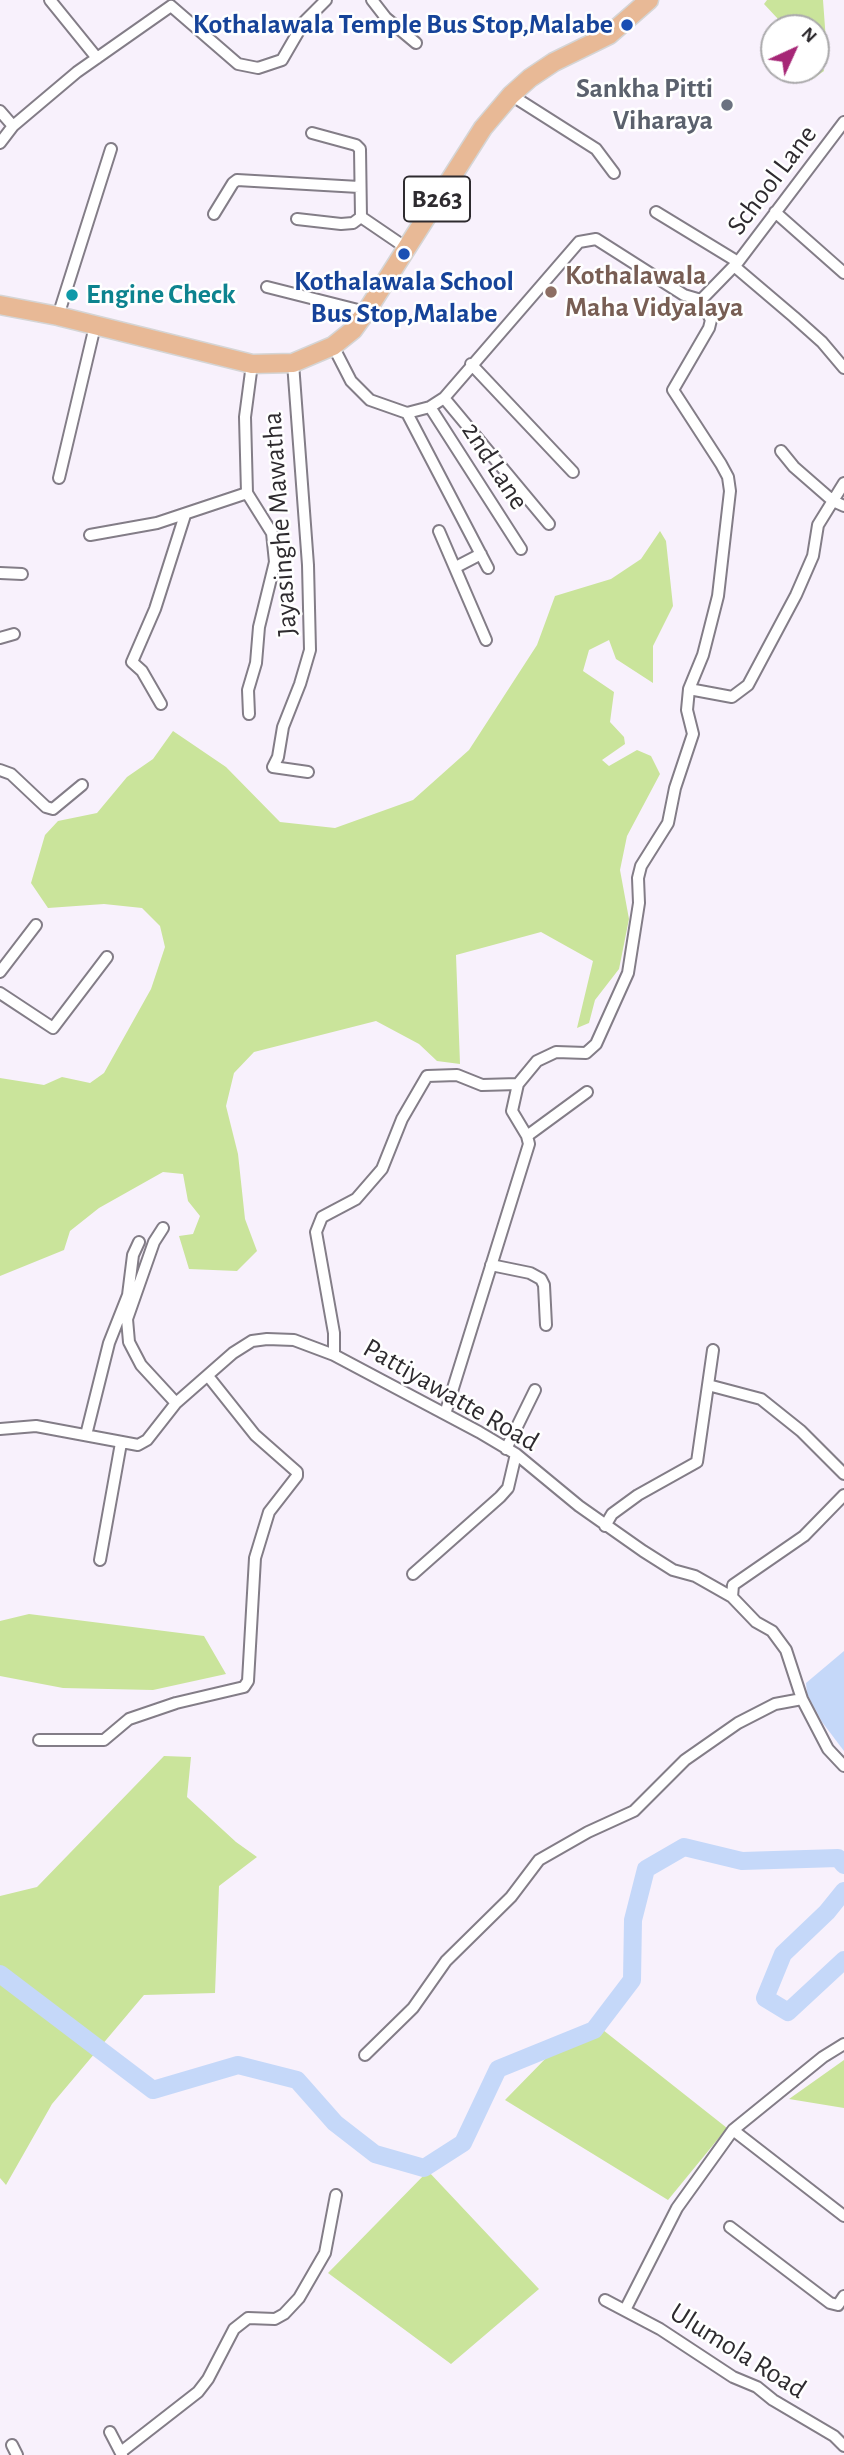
<!DOCTYPE html>
<style>
body{margin:0}
#map{position:relative;width:844px;height:2455px;overflow:hidden;background:#f8f1fc;font-family:"Alegreya Sans",sans-serif}
canvas{display:block}
.north{position:absolute;left:760px;top:14px;width:70px;height:70px;box-sizing:border-box;background:#fff;border:2px solid #abaaac;border-radius:50%;rotate:45deg;font-size:19px;font-weight:700;line-height:28px;text-align:center;color:#2e2b2f}
.north::after{content:'';display:block;margin:auto;width:24px;height:32px;background:#a62676;clip-path:polygon(50% 0,100% 100%,50% 72%,0 100%)}
</style>
<div id="map">
<canvas width="844" height="2455"></canvas>
<div class="north">N</div>
</div>
<script>
const context = document.querySelector('canvas').getContext('2d');
context.lineJoin = 'round';
function paint(path, color) {
  context.fillStyle = color;
  context.fill(path, 'evenodd');
}
function toPath(rows) {
  const path = new Path2D();
  for (const r of rows) {
    path.moveTo(r[0], r[1]);
    for (let i = 2; i < r.length; i += 2) path.lineTo(r[i], r[i + 1]);
  }
  return path;
}
function stroke(path, color, width, dash) {
  context.strokeStyle = color;
  context.lineWidth = width;
  context.lineCap = dash ? 'butt' : 'round';
  context.setLineDash(dash || []);
  context.stroke(path);
}
function label(font, color, halo, rows, align = 'center') {
  context.font = font + ' "Alegreya Sans",sans-serif';
  context.lineWidth = 5;
  context.setLineDash([]);
  context.textBaseline = 'middle';
  context.strokeStyle = halo;
  context.fillStyle = color;
  for (const [text, x, y, turn = 0] of rows) {
    context.save();
    context.translate(x, y);
    context.rotate((+turn || 0) * Math.PI / 180);
    context.textAlign = isNaN(turn) ? turn : align;
    if (halo) context.strokeText(text, 0, 0);
    context.fillText(text, 0, 0);
    context.restore();
  }
}
const green = toPath([
 [767,0,823,0,826,41,819,53,824,71,811,80,809,70,816,70,816,28,793,28,778,19,764,4],
 [660,531,666,541,673,606,653,646,653,683,616,659,609,640,589,650,583,671,614,692,610,722,624,737,625,744,602,760,609,766,637,750,651,756,660,774,627,836,620,870,629,919,619,969,595,1000,589,1023,577,1028,593,961,541,932,456,955,460,1064,437,1061,419,1044,376,1021,254,1052,234,1073,226,1106,238,1154,245,1219,257,1251,237,1271,189,1269,179,1236,193,1234,200,1216,188,1201,183,1174,163,1172,99,1208,70,1231,64,1250,0,1276,0,1078,44,1085,62,1077,90,1083,104,1073,151,989,165,947,160,926,142,908,104,904,48,908,31,883,45,835,58,821,97,813,127,777,153,759,173,731,226,767,280,822,335,828,413,800,469,750,537,645,555,596,611,579,641,559],
 [29,1614,204,1636,226,1674,153,1690,63,1688,0,1676,0,1621],
 [164,1756,191,1757,187,1797,236,1842,257,1857,219,1886,215,1993,144,1995,52,2104,6,2185,0,2178,0,1896,37,1887],
 [603,2030,727,2128,668,2200,505,2100,549,2055],
 [844,2060,844,2108,789,2099],
 [428,2171,539,2289,451,2364,328,2273]
]);
const water = toPath([
 [844,1651,844,1751,822,1722,807,1694,806,1683]
]);
const river = toPath([
 [844,1891,827,1912,783,1954,765,1998,788,2012,844,1960],
 [0,1974,153,2090,238,2065,297,2080,335,2123,375,2154,424,2168,463,2143,498,2069,594,2030,632,1980,633,1920,646,1869,684,1847,742,1861,838,1858,844,1865]
]);
const street = toPath([
 [50,0,97,58],
 [372,0,386,18,416,43],
 [511,95,596,149,614,173],
 [0,111,13,126],
 [312,133,356,145,360,149,361,217,405,247],
 [0,143,13,126,77,72,171,6,238,64,258,68,282,60,304,22,326,0],
 [656,212,738,262],
 [775,212,844,273],
 [214,214,233,183,237,180,359,187],
 [297,219,341,224,353,223,361,217],
 [734,266,794,317,822,342,844,368],
 [267,287,366,312],
 [58,316,111,149],
 [333,346,351,381,370,400,407,413,430,407,444,398,579,242,596,239,684,295,701,300,738,262,844,122],
 [293,363,308,565,310,650,300,684,283,727,278,757,273,767,308,772],
 [471,364,573,472],
 [444,398,549,524],
 [430,407,521,549],
 [407,413,488,568],
 [781,451,794,467,833,501,844,506],
 [59,478,95,326],
 [439,531,486,640],
 [90,535,157,523,247,493],
 [456,567,481,554],
 [0,573,22,574],
 [0,638,14,634],
 [689,689,732,697,748,685,796,595,813,556,818,525,844,483],
 [161,704,142,671,132,662,155,609,185,515],
 [249,714,248,690,256,663,259,627,275,562,272,533,247,493,245,417,252,364],
 [0,770,11,774,46,807,53,809,82,785],
 [0,972,36,925],
 [0,993,53,1028,107,957],
 [518,1084,537,1061,556,1052,586,1053,596,1044,628,973,639,903,638,878,641,866,668,823,675,788,693,734,687,710,689,689,703,655,718,596,730,491,728,477,721,464,673,390,709,328,711,320,701,300],
 [527,1136,587,1092],
 [163,1228,154,1242,127,1319,129,1342,141,1365,176,1403],
 [491,1265,530,1273,541,1279,544,1285,546,1325],
 [334,1355,334,1333,316,1232,322,1217,356,1199,382,1169,402,1119,427,1076,457,1075,482,1085,518,1084,512,1111,527,1136,529,1144,445,1414],
 [708,1385,761,1399,801,1431,844,1474],
 [0,1429,36,1426,138,1445,147,1440,176,1403,233,1353,252,1341,267,1339,294,1340,334,1355,479,1432,516,1454,579,1506,643,1551,673,1570,695,1576,732,1597,733,1585,804,1536,844,1495],
 [86,1435,109,1343,128,1295,133,1255,139,1242],
 [506,1449,535,1390],
 [605,1526,612,1514,638,1495,697,1462,713,1350],
 [100,1560,121,1443],
 [413,1574,500,1497,508,1488,516,1454],
 [732,1597,756,1622,772,1631,786,1650,802,1699,828,1749,844,1766],
 [39,1740,104,1740,129,1719,176,1703,244,1687,248,1681,255,1558,269,1512,297,1476,297,1472,255,1435,208,1376],
 [365,2055,413,2008,446,1961,511,1897,539,1860,588,1832,634,1811,685,1760,738,1723,775,1704,802,1699],
 [733,2130,844,2216],
 [730,2227,830,2303,838,2305,844,2296],
 [605,2300,660,2329,733,2377,757,2387,773,2400,834,2436,844,2446],
 [625,2310,677,2208,733,2130,823,2057,844,2044],
 [110,2432,122,2455],
 [12,2445,17,2455],
 [121,2452,198,2392,208,2379,234,2329,248,2318,275,2319,284,2314,299,2298,325,2253,336,2195]
]);
const primary = toPath([
 [0,305,58,316,252,364,293,363,333,346,353,330,366,312,483,128,511,95,530,78,554,62,609,35,649,0]
]);
const markers = [
 [627,25,7,"#1a4fb4"],
 [727,105,7,"#6b7280"],
 [404,254,7,"#1a4fb4"],
 [551,292,7,"#8d6e63"],
 [72,295,7,"#0f9aa8"]
];
const shields = [
 [437,199,66]
];
const shieldNames = [
 ["B263",437,199]
];
const transitNames = [
 ["Kothalawala Temple Bus Stop,Malabe",613,25],
 ["Kothalawala School",404,282,"center"],
 ["Bus Stop,Malabe",404,314,"center"]
];
const worshipNames = [
 ["Sankha Pitti",713,89],
 ["Viharaya",713,121]
];
const streetNames = [
 ["School Lane",772,180,-53],
 ["2nd Lane",495,466,57],
 ["Jayasinghe Mawatha",280,524,-94],
 ["Pattiyawatte Road",451,1395,30],
 ["Ulumola Road",738,2351,32]
];
const educationNames = [
 ["Kothalawala",565,276],
 ["Maha Vidyalaya",565,308]
];
const cultureNames = [
 ["Engine Check",86,295]
];
paint(green, '#cae49b');
paint(water, '#c5d8f9');
stroke(river, '#c5d8f9', 18);
stroke(street, '#837d87', 14);
stroke(primary, '#d5d5d5', 21);
stroke(street, '#fff', 10);
stroke(primary, '#e8b996', 18);
for (const [x, y, r, color] of markers) {
  const dot = new Path2D();
  dot.arc(x, y, r, 0, 2 * Math.PI);
  context.fillStyle = color;
  context.fill(dot);
  stroke(dot, '#fff', 2.5);
}
for (const [x, y, w] of shields) {
  const box = new Path2D();
  box.roundRect(x - w / 2, y - 22.5, w, 45, 5);
  context.fillStyle = '#fff';
  context.fill(box);
  stroke(box, '#2e2b2f', 2);
}
label('bold 26px', '#2e2b2f', null, shieldNames);
label('bold 28px', '#164399', '#fff', transitNames, 'right');
label('bold 28px', '#5b616d', '#fff', worshipNames, 'right');
label('28px', '#2e2b2f', '#fff', streetNames);
label('bold 28px', '#785e54', '#fff', educationNames, 'left');
label('bold 28px', '#0d838f', '#fff', cultureNames, 'left');
</script>
